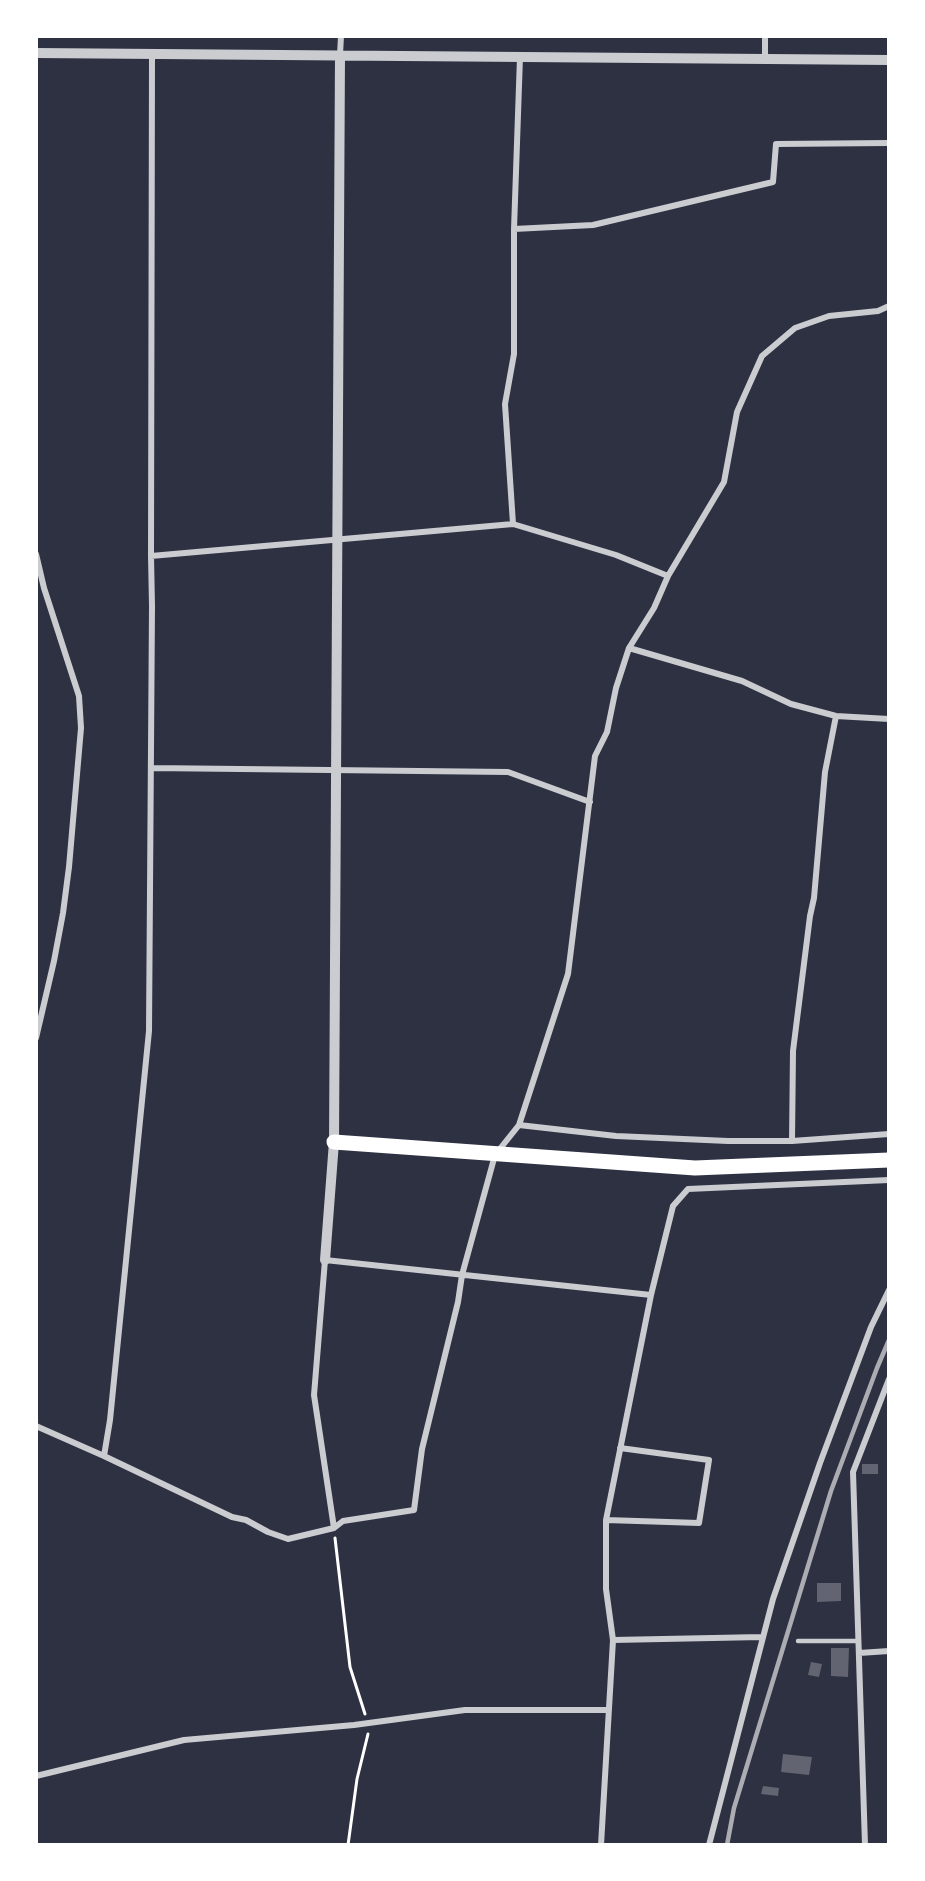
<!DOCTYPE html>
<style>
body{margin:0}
#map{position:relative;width:925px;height:1881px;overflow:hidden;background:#2d3142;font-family:"Titillium Web",sans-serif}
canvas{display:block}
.frame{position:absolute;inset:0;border:38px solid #fff;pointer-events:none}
</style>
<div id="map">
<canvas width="925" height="1881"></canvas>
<div class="frame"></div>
</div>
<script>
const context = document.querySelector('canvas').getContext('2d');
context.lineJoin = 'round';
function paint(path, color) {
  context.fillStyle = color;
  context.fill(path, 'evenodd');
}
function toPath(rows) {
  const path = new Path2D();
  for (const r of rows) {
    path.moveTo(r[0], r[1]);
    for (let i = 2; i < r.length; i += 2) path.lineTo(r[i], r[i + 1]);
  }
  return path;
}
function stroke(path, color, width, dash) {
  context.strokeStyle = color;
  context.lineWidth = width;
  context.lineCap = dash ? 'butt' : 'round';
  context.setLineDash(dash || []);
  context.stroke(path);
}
const building = toPath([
 [862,1464,878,1464,878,1474,862,1474],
 [817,1583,841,1583,841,1601,817,1602],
 [831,1648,849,1648,848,1677,831,1676],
 [811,1662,822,1664,819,1677,808,1675],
 [783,1754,812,1757,809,1775,781,1772],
 [763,1786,779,1788,778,1796,761,1794]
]);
const path = toPath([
 [335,1538,350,1667,365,1714],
 [348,1845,357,1779,368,1734]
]);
const service = toPath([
 [798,1641,858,1641]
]);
const minor = toPath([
 [340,55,341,36],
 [765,58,765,36],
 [514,229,593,225,773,182,776,144,889,143],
 [513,524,505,404,514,354,514,229,520,57],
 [36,554,44,588,79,696,81,728,69,867,63,913,54,961,36,1038],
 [151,556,513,524,616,555,668,576],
 [629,648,742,681,791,704,836,716,889,719],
 [151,768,508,772,590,802],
 [519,1125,616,1136,728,1141,792,1141,889,1134],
 [792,1141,793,1051,810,916,814,898,825,772,836,716],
 [36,1426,104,1456,232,1517,246,1520,268,1532,288,1539,334,1528,343,1521,414,1510,422,1449,458,1302,462,1275,495,1155,519,1125,568,974,595,756,607,732,616,688,629,648,654,608,668,576,724,482,737,412,762,356,795,328,829,316,878,311,889,306],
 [104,1456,110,1420,149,1031,152,606,151,556,152,54],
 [606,1520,699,1523,709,1460,620,1448],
 [334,1528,314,1395,325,1260,651,1295],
 [613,1640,762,1637],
 [859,1653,889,1651],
 [36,1776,184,1740,354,1725,465,1710,609,1710],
 [601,1845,613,1640,606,1589,606,1520,651,1295,673,1206,688,1189,889,1180],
 [709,1845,773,1599,820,1463,871,1327,889,1290],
 [865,1845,853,1472,889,1379]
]);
const tertiary = toPath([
 [36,53,889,60],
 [325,1260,334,1142,340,55]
]);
const primary = toPath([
 [334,1142,695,1168,889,1160]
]);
const rail = toPath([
 [727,1845,734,1808,831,1491,877,1368,889,1340]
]);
paint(building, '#626471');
stroke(path, '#fff', 3);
stroke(service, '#caccd0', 4.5);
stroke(minor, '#caccd0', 6);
stroke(tertiary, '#caccd0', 10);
stroke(primary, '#fff', 15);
stroke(rail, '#abadb3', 4.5);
</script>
